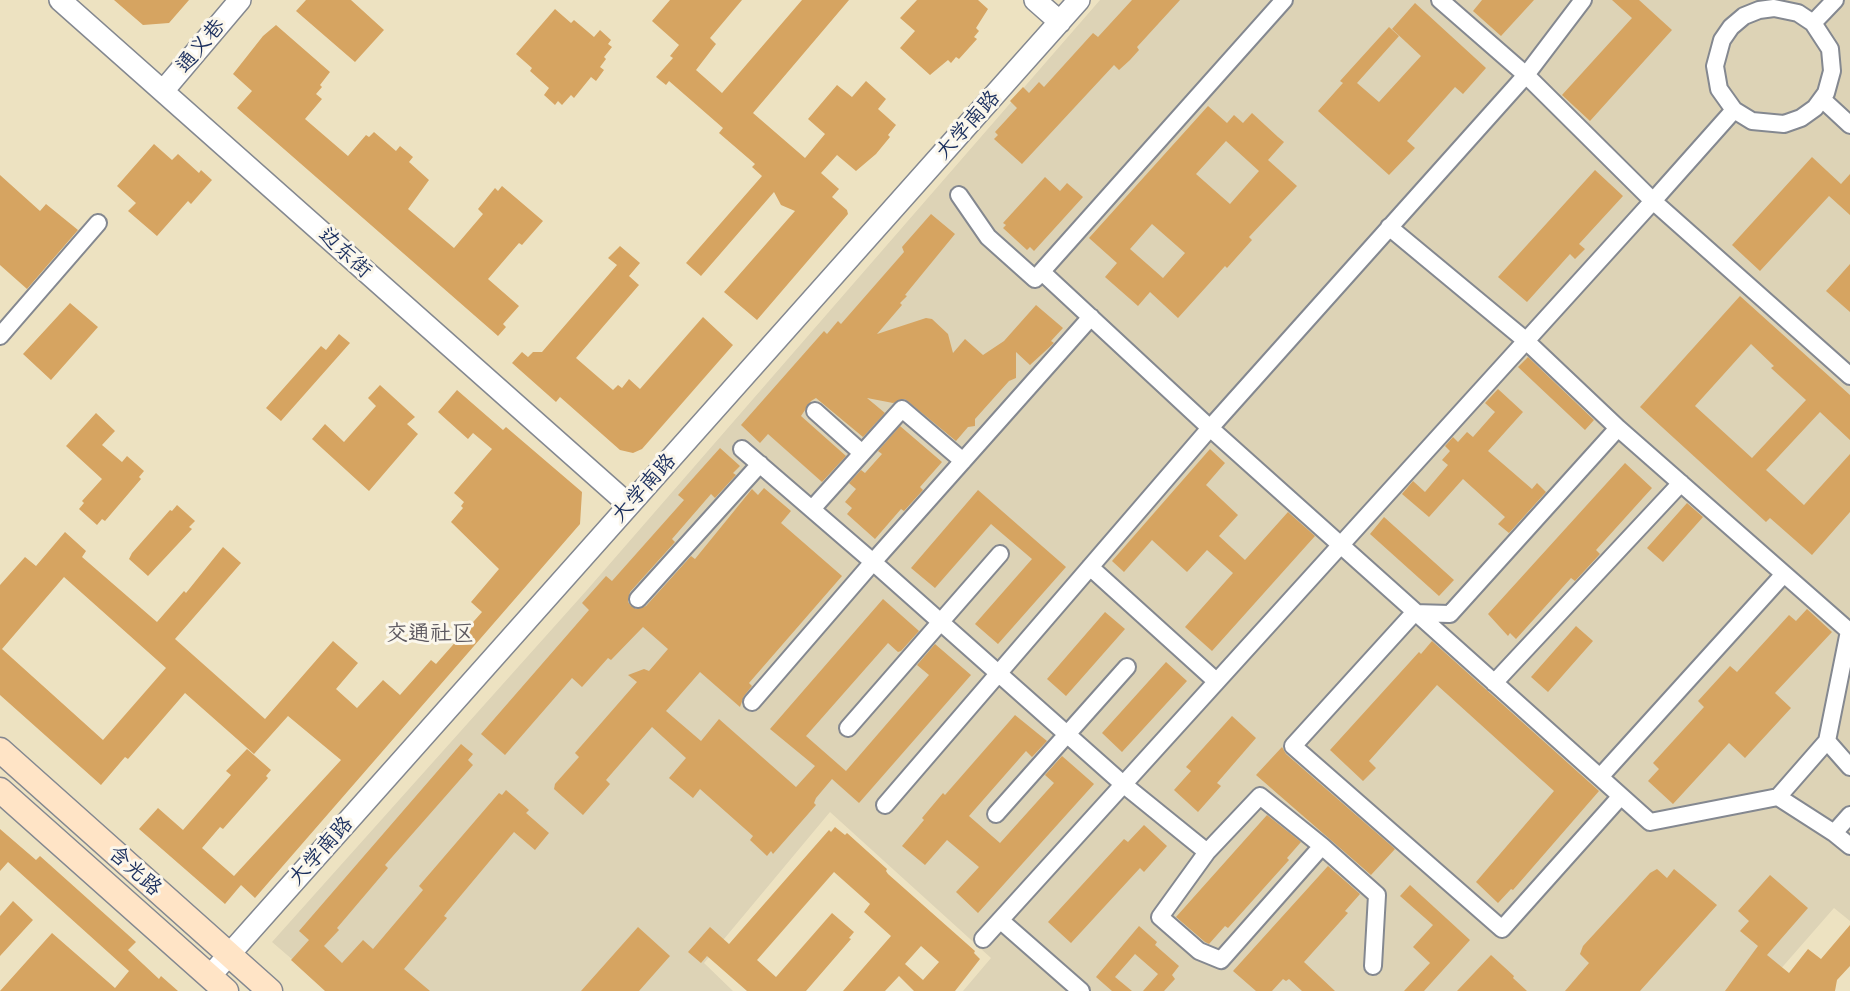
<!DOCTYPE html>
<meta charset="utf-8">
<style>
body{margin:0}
canvas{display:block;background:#ede2c1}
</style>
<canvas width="1850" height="991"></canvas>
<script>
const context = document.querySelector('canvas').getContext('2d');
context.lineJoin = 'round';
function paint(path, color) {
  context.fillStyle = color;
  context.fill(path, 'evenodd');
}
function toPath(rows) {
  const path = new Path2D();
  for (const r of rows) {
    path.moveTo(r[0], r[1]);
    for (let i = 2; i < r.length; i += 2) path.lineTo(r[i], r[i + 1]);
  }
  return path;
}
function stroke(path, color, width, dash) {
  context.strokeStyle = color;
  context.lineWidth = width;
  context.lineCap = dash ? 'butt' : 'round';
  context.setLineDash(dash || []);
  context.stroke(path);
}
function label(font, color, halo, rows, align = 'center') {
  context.font = font + ' Delius,"LXGW WenKai TC",sans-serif';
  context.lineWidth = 6;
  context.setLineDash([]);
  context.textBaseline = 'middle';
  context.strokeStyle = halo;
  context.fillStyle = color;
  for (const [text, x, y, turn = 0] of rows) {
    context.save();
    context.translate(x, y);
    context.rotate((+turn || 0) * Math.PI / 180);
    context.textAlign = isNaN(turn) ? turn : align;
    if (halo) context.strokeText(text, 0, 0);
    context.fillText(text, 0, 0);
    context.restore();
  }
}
const built = toPath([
 [1100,0,1850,0,1850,921,1834,908,1771,980,1784,991,963,991,991,958,830,812,704,963,733,991,329,991,272,942,587,590]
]);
const building = toPath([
 [114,0,189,0,169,23,143,25],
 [306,0,351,0,384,30,355,62,296,11],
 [670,0,742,0,710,38,716,44,696,70,722,93,802,0,849,0,753,113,805,158,825,134,808,119,837,85,852,97,866,81,886,99,878,109,896,125,888,135,890,137,876,154,856,171,837,155,821,173,839,189,832,197,847,210,848,214,757,320,724,292,795,211,781,205,774,192,701,276,686,263,762,176,752,167,755,164,719,133,723,128,669,81,666,85,656,77,673,58,670,56,679,45,652,21],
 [917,0,978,0,988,9,976,28,979,31,974,37,977,39,959,59,956,57,951,63,948,60,930,75,900,48,915,31,900,18],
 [1132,0,1180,0,1137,47,1139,50,1130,60,1119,70,1114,65,1022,164,994,139,998,135,995,132,1017,108,1010,101,1023,87,1029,93,1039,82,1044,87,1093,33,1098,37],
 [1482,0,1534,0,1501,36,1473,11],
 [1612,0,1639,0,1672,30,1590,121,1562,95,1632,18],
 [1415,3,1486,68,1463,94,1455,87,1407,141,1415,148,1389,175,1318,111,1343,83,1340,81,1389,27,1399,36,1357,83,1379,102,1421,56,1392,29],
 [555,9,571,23,574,20,594,37,600,30,611,40,608,44,612,47,604,57,606,59,600,67,604,70,596,81,591,77,574,98,571,95,562,105,558,101,555,105,544,95,549,88,530,71,532,68,516,54],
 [276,25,330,72,320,85,322,87,316,94,322,99,305,119,348,156,366,135,369,137,374,132,396,151,400,146,413,157,409,162,429,180,408,209,454,248,483,214,478,209,495,188,498,191,502,186,543,221,522,245,519,243,488,279,519,306,503,324,506,327,498,336,237,108,252,91,233,74,263,36],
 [1208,106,1227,123,1234,115,1243,123,1252,113,1278,137,1284,142,1268,160,1297,186,1249,237,1252,240,1227,268,1225,266,1178,318,1150,292,1138,306,1105,277,1117,263,1089,238],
 [1226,141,1259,171,1230,204,1196,174],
 [1152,224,1185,253,1163,278,1130,249],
 [154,144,172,160,178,154,199,173,201,170,212,180,191,204,188,201,157,236,128,211,136,203,117,186],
 [1812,157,1841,184,1850,174,1850,215,1829,196,1760,271,1732,245],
 [1595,170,1623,196,1579,244,1585,249,1575,259,1570,254,1527,302,1498,277],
 [0,175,40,211,46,204,78,230,27,289,0,265],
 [1045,177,1060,191,1067,183,1083,197,1034,251,1030,247,1027,250,1003,228,1006,225,1003,223],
 [931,214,955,234,905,295,907,296,900,303,902,305,877,334,926,318,932,319,948,334,953,353,965,339,983,355,1004,341,1036,305,1063,328,1051,341,1054,343,1030,365,1016,352,1016,378,1009,381,975,419,975,426,968,427,956,441,905,399,893,403,867,398,885,413,863,437,816,398,811,401,801,416,846,456,822,482,768,434,760,443,741,425,824,331,827,334,838,321,841,324,904,252,902,247],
 [620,246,640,263,629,276,639,285,576,358,613,390,618,385,622,388,629,379,640,389,703,317,733,345,642,449,633,453,620,450,560,397,556,402,512,363,522,352,528,357,533,352,542,352,617,265,608,258],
 [1850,264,1850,312,1826,291],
 [1740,296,1850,395,1850,440,1820,412,1766,470,1804,505,1850,454,1850,512,1812,555,1770,518,1766,522,1640,407],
 [1751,344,1774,366,1771,368,1806,400,1752,458,1695,406],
 [70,303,98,327,51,380,23,354],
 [339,334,350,343,281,421,266,408,321,346,326,350],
 [1528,357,1594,420,1585,430,1518,367],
 [380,385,415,417,407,424,418,434,369,491,312,439,325,424,344,442,376,406,368,398],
 [1498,389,1523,412,1488,451,1532,489,1537,483,1546,492,1509,533,1498,524,1505,517,1463,479,1429,517,1402,494,1413,481,1425,492,1448,465,1442,460,1450,451,1445,446,1453,437,1458,442,1467,432,1473,437,1495,412,1485,403],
 [457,390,503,430,506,427,582,492,580,524,255,898,241,885,225,904,139,829,158,808,183,830,231,775,226,771,247,749,271,770,266,776,268,778,223,829,220,827,202,848,234,876,341,760,288,716,254,754,185,693,128,759,125,757,101,785,0,695,0,585,25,557,36,566,65,532,86,551,82,557,157,622,184,591,186,593,223,547,241,563,175,639,265,719,333,641,358,663,336,689,357,708,383,680,400,695,431,660,436,664,482,612,471,602,499,569,451,522,463,508,461,506,464,502,454,493,492,449,473,433,468,439,438,412],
 [64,577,166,668,103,740,2,649],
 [96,413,115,431,102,445,122,462,127,456,144,471,139,477,141,479,105,521,102,519,97,525,79,509,84,503,82,501,102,479,66,446],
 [900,426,942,462,920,487,923,490,904,511,901,509,875,539,847,514,852,508,845,502,856,489,849,483,861,470,865,473,882,454,878,451],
 [720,448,740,466,733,473,736,475,715,498,711,494,672,539,675,542,630,592,628,602,631,606,636,609,646,606,691,556,695,559,752,489,758,495,764,488,791,511,781,523,842,576,749,683,752,686,744,696,740,707,700,672,666,711,701,741,719,719,796,787,815,766,770,729,883,599,919,631,901,651,898,652,888,643,806,736,846,771,929,675,917,665,935,644,971,675,859,803,832,779,816,798,814,803,816,805,773,854,771,851,767,856,750,840,753,836,700,789,693,798,669,778,686,758,652,727,606,780,610,784,583,815,554,789,555,784,579,757,575,753,637,682,628,675,644,669,649,671,668,649,643,627,611,660,608,658,582,687,572,678,505,755,481,734,589,610,582,603,606,576,612,581,684,500,678,495],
 [1210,449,1225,463,1206,485,1238,515,1219,536,1245,560,1288,512,1315,536,1212,651,1185,627,1233,573,1207,550,1187,572,1152,540,1124,572,1112,561],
 [1625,463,1652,488,1596,550,1600,554,1575,581,1571,578,1516,639,1510,633,1508,636,1488,614],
 [978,490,1066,567,998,644,975,624,1032,559,991,524,935,588,911,568],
 [1687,503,1703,517,1663,562,1647,548],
 [177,505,195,521,189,527,192,529,148,576,129,559,132,553,170,510,172,511],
 [1384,517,1454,580,1439,596,1370,534],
 [1807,609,1832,632,1775,693,1791,708,1745,758,1729,743,1673,804,1648,781,1659,769,1653,763,1704,707,1698,701,1730,666,1737,672,1789,615,1796,621],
 [1105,612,1125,629,1066,696,1047,679],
 [1576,626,1593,641,1548,692,1531,677],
 [1432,641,1599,791,1513,890,1511,889,1498,903,1476,882,1554,791,1437,685,1369,761,1376,768,1363,781,1330,750,1419,652,1421,654],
 [1166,662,1187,681,1122,752,1102,733],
 [1015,715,1047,741,1032,757,1026,751,969,816,1000,843,1054,783,1045,775,1062,756,1094,784,978,913,956,892,979,867,947,840,925,865,902,846,924,820,922,818,943,793,945,795],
 [1232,716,1256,738,1217,783,1221,786,1198,812,1174,790,1191,771,1186,767],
 [461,744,473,754,468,760,473,765,385,865,388,868,337,928,339,930,324,946,342,963,363,940,373,949,423,890,419,886,499,793,502,795,506,790,529,810,526,813,549,833,535,850,514,832,447,912,444,916,447,918,404,969,430,991,325,991,291,960,309,940,299,931],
 [1282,747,1286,754,1395,849,1371,875,1256,775],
 [1267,815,1301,842,1287,858,1289,860,1228,928,1225,926,1209,944,1205,942,1176,917],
 [1144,825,1167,846,1144,872,1140,868,1071,943,1048,922,1124,839,1128,842],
 [835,827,845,835,847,833,887,869,886,871,888,874,975,951,974,953,980,959,955,991,914,991,899,976,885,991,843,991,891,936,864,912,870,904,834,872,757,960,776,977,832,913,854,932,849,938,851,939,806,991,747,991,707,956,701,963,688,952,710,927,729,944,829,830,831,832],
 [921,946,939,962,923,980,905,964],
 [0,829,36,860,40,856,136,942,128,950,159,979,161,976,178,991,0,991,52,933,115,988,129,971,8,862,0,871],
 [1328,866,1360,894,1345,911,1348,913,1304,962,1335,991,1302,991,1289,979,1286,981,1283,979,1272,991,1256,991,1233,971],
 [1657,869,1667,878,1674,869,1717,905,1640,991,1565,991,1589,963,1580,954,1583,946,1650,873],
 [1770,875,1808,908,1767,955,1789,973,1808,949,1821,959,1850,925,1850,966,1837,980,1835,991,1725,991,1758,946,1740,931,1749,921,1738,911],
 [1410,885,1470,940,1424,991,1404,991,1430,963,1413,947,1433,925,1400,896],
 [13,901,33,920,0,956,0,916],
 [1139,926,1157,942,1155,945,1179,966,1172,975,1175,979,1164,991,1143,991,1158,974,1135,954,1115,977,1132,991,1112,991,1096,977],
 [638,927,670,956,639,991,581,991],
 [1491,955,1514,976,1513,978,1527,991,1457,991]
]);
const minor = toPath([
 [1440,0,1526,75,1583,0],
 [1822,99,1850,125],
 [1734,110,1719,89,1715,66,1722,40,1731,27,1744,16,1759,10,1774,8,1798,13,1813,23],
 [959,195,988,237,1035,279,1284,0],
 [1389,227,1524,339,1618,428,1849,631,1827,741],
 [1091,317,873,562,1123,784,1207,852,1260,796,1322,846,1377,895,1373,966],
 [0,336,98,223],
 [815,411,862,453],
 [1618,428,1450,614,1414,613,1293,746,1502,929,1621,796],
 [742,449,873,562,752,702],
 [812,509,902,409,963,461],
 [1090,567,1216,681],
 [638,599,760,464],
 [1494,683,1681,483],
 [848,728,1000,554],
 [1850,767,1827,741,1778,797,1834,833,1850,815],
 [1600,777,1784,574],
 [1778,797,1650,822,1210,428,1526,75,1653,201,1734,110,1752,121,1784,124,1801,118,1815,108,1826,93,1832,71,1830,49,1813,23,1835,0],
 [885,805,1210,428,1042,272],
 [996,814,1127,667],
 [1834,833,1850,846],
 [1207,852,1160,917,1199,951,1221,960,1322,846],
 [1000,920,1081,991],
 [983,939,1653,201,1850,376]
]);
const tertiary = toPath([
 [60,0,629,505],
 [1035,0,1060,22],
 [163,91,240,0],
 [210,976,1079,0]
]);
const secondary = toPath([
 [0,750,270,991],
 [0,790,226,991]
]);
const streetNames = [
 ["通义巷",201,46,-50],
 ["大学南路",968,125,-48],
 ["边东街",345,253,42],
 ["大学南路",644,488,-48],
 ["大学南路",321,851,-48],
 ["含光路",135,871,42]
];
const neighbourhoodNames = [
 ["交通社区",430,634]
];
paint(built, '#ddd3b6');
paint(building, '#d6a461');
stroke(minor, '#848890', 20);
stroke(tertiary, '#848890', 24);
stroke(secondary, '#848890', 27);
stroke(minor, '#fff', 16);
stroke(tertiary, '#fff', 21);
stroke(secondary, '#ffe4c6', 24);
label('21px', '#1b2f5e', '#fbf7ec', streetNames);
label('22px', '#5c585f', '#fbf7ec', neighbourhoodNames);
</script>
